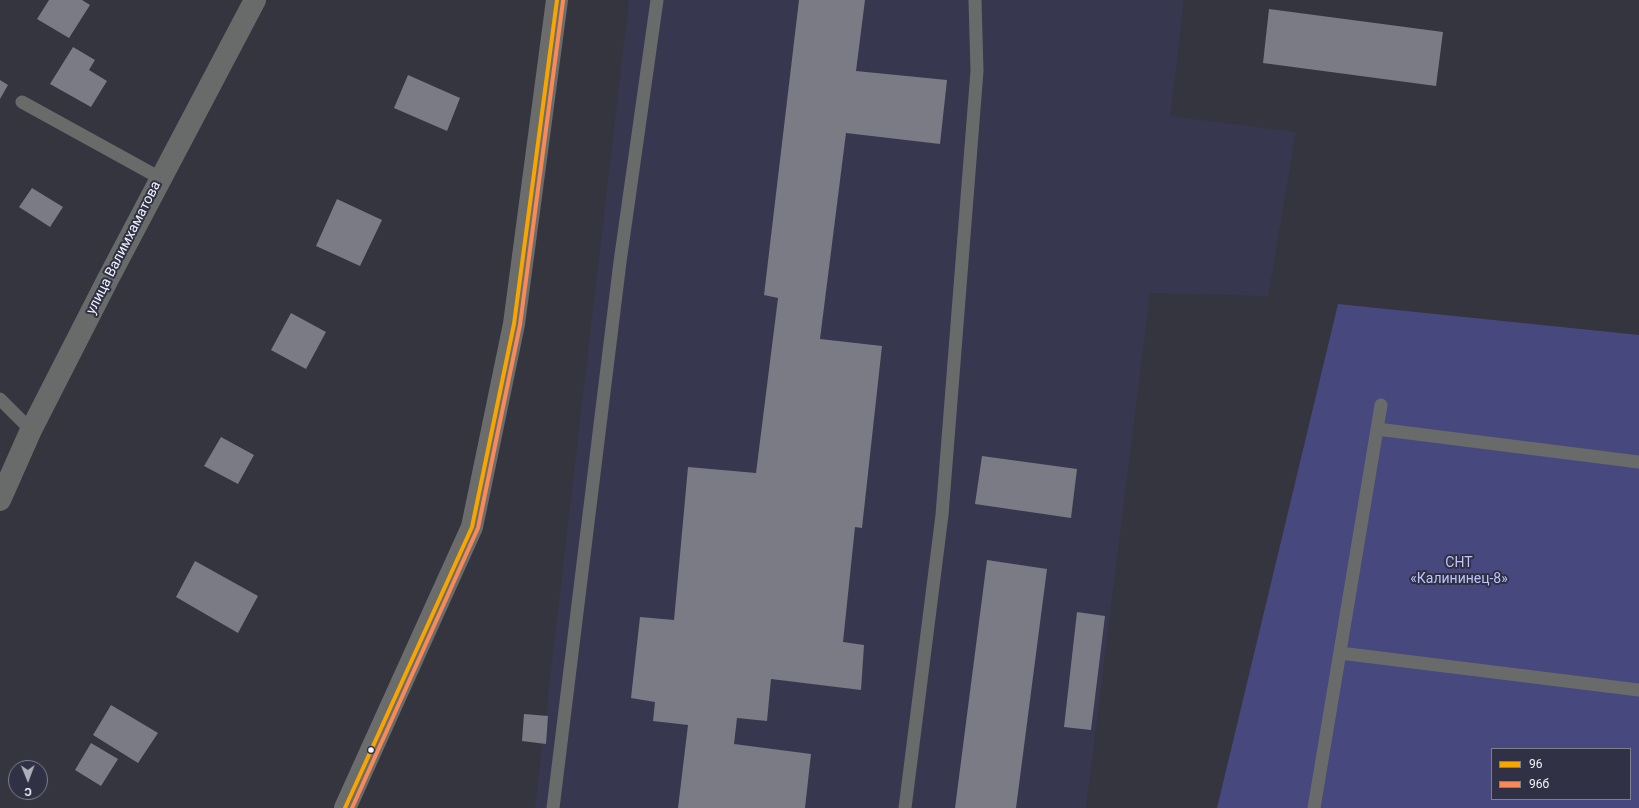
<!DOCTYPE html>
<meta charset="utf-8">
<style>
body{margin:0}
#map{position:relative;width:1639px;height:808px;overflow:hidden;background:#35353f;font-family:Roboto,sans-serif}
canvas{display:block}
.legend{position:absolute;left:1491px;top:748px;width:140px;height:52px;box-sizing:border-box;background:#303144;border:1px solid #7e7f8e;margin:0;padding:5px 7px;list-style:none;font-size:12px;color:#f2f3fd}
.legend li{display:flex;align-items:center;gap:8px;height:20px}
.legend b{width:20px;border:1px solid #7e7f8e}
.north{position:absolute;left:8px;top:760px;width:40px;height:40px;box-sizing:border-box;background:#303144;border:1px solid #7e7f8e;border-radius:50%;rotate:179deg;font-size:11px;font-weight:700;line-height:16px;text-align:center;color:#f2f3fd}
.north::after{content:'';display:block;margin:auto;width:14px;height:18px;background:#b0b0ba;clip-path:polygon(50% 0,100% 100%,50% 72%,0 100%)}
</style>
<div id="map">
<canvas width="1639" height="808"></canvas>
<ul class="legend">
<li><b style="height:5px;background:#f7a600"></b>96</li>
<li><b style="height:5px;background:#f98a56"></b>96б</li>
</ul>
<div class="north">С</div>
</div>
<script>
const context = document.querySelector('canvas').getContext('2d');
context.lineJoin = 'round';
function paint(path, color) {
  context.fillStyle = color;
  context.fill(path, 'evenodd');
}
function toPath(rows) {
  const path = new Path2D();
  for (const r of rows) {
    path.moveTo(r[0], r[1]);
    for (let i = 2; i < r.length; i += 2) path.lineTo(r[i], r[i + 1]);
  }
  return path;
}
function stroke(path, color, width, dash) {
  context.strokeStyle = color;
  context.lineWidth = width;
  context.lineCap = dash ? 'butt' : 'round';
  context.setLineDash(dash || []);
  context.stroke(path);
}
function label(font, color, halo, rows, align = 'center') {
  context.font = font + ' Roboto,sans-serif';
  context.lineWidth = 4;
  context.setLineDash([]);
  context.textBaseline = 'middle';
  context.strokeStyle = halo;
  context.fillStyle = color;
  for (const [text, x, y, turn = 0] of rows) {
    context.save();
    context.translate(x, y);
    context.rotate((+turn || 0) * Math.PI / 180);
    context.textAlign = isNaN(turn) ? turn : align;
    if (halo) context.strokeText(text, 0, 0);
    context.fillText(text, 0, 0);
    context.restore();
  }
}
const built = toPath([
 [629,0,1184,0,1170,116,1296,132,1268,296,1150,293,1086,808,535,808]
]);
const green = toPath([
 [1338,304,1639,335,1639,808,1217,808],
 [1492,749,1630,749,1630,799,1492,799]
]);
const building = toPath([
 [49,0,82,0,90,5,69,38,37,19],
 [799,0,865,0,856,71,947,80,940,144,846,133,820,339,882,346,862,528,855,527,843,642,864,645,861,690,771,679,767,721,737,718,734,744,811,754,805,808,678,808,688,725,653,721,655,702,631,698,640,617,674,620,688,467,756,473,778,298,764,295],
 [1269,9,1443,32,1436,86,1263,63],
 [73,47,95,60,89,70,107,81,91,107,50,84],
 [408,75,460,98,447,131,394,108],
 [0,80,8,85,0,99],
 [32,188,63,207,50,227,19,207],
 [337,199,382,220,360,266,316,246],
 [291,313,326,332,306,369,271,350],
 [221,437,254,455,238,484,204,466],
 [982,456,1077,469,1071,518,975,504],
 [987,560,1047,569,1016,808,955,808],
 [195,561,258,596,238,633,176,597],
 [1077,612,1105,616,1091,730,1064,727],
 [111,705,158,733,138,763,93,735],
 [524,714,548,716,546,744,522,741],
 [91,743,118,759,101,786,75,770]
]);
const lane = toPath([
 [22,102,160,178],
 [0,399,31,430],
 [1377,429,1639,462],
 [1340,653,1639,690],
 [553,808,620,262,657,0],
 [905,808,942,515,977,71,975,0],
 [1314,808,1381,405]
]);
const street = toPath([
 [0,500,31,430,108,279,255,0]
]);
const secondary = toPath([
 [345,808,472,527,514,324,557,0]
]);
const bus1 = toPath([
 [345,808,472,527,514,324,557,0]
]);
const bus2 = toPath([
 [352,808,478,528,520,325,563,1]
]);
const markers = [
 [371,750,3.5,"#f2f3fd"]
];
const streetNames = [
 ["улица Валимхаматова",124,248,-63]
];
const parkNames = [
 ["СНТ",1459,563],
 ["«Калининец-8»",1459,579]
];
paint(built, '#37384f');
paint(green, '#47487d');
paint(building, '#7a7b84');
stroke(lane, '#696b6a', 13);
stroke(street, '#696b6a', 22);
stroke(secondary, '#6b6d6d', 22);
stroke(bus1, '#f7a600', 4);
stroke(bus2, '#f98a56', 4);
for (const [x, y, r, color] of markers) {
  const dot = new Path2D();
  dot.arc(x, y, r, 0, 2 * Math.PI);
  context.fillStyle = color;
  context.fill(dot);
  stroke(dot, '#303144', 1.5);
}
label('14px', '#f2f3fd', '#303144', streetNames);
label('14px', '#bec3fd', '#303144', parkNames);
</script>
